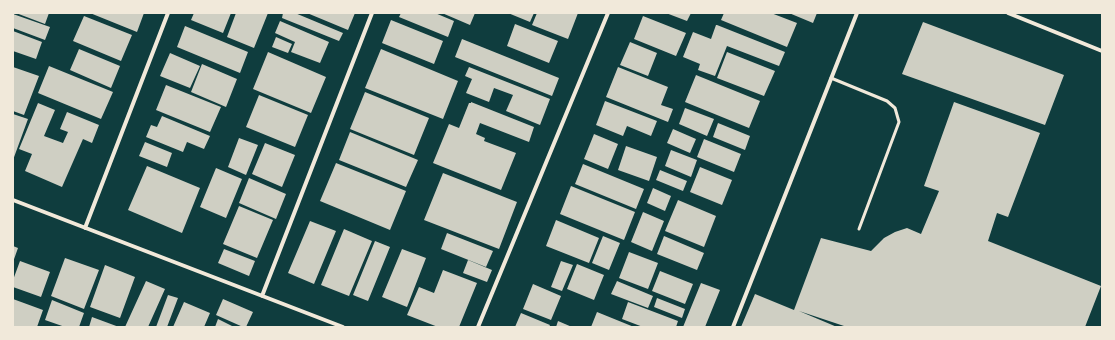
<!DOCTYPE html>
<style>
body{margin:0}
#map{position:relative;width:1115px;height:340px;overflow:hidden;background:#0f3d3e;font-family:"Exo 2",sans-serif}
canvas{display:block}
.frame{position:absolute;inset:0;border:14px solid #f1e9da;pointer-events:none}
</style>
<div id="map">
<canvas width="1115" height="340"></canvas>
<div class="frame"></div>
</div>
<script>
const context = document.querySelector('canvas').getContext('2d');
context.lineJoin = 'round';
function paint(path, color) {
  context.fillStyle = color;
  context.fill(path, 'evenodd');
}
function toPath(rows) {
  const path = new Path2D();
  for (const r of rows) {
    path.moveTo(r[0], r[1]);
    for (let i = 2; i < r.length; i += 2) path.lineTo(r[i], r[i + 1]);
  }
  return path;
}
function stroke(path, color, width, dash) {
  context.strokeStyle = color;
  context.lineWidth = width;
  context.lineCap = dash ? 'butt' : 'round';
  context.setLineDash(dash || []);
  context.stroke(path);
}
const building = toPath([
 [16,13,49,13,45,24],
 [90,13,144,13,137,32],
 [194,13,231,13,223,33,191,20],
 [236,13,268,13,254,48,227,37],
 [283,13,295,13,343,33,339,41,282,18],
 [307,13,355,13,348,30],
 [401,13,435,13,454,21,448,37,399,17],
 [442,13,475,13,470,25],
 [508,13,534,13,530,22],
 [537,13,578,13,568,39,532,25],
 [666,13,691,13,687,21],
 [724,13,771,13,797,23,787,47,721,20],
 [789,13,817,13,813,23],
 [13,14,50,27,45,40,13,28],
 [84,16,132,35,121,61,73,41],
 [643,16,686,33,676,56,634,39],
 [391,20,443,41,434,64,382,43],
 [280,21,329,42,320,63,291,52,295,42,275,33],
 [923,22,1064,75,1045,125,902,74],
 [515,24,558,41,549,63,507,46],
 [716,25,717,25,785,52,779,66,727,46,715,76,698,70,700,64,683,57,693,32,711,39],
 [185,26,248,52,240,73,177,47],
 [13,31,42,42,36,59,13,51],
 [276,37,292,44,288,53,272,47],
 [462,39,559,78,552,96,455,57],
 [630,42,657,53,648,76,620,65],
 [79,49,120,66,111,88,70,70],
 [381,49,458,81,443,119,365,88],
 [268,52,326,77,311,113,253,89],
 [727,52,775,71,764,96,717,78],
 [170,53,200,66,190,88,160,76],
 [202,64,237,79,226,107,191,92],
 [49,66,113,92,101,119,38,93],
 [13,67,39,76,24,115,13,111],
 [469,67,550,99,540,125,506,111,513,95,494,88,489,102,466,93,472,79,465,76],
 [618,67,668,87,661,105,673,109,668,122,606,97],
 [696,75,760,101,749,128,685,102],
 [166,85,221,107,210,132,156,110],
 [365,92,429,118,414,155,350,129],
 [259,95,308,115,295,147,246,127],
 [605,101,657,121,651,136,627,126,623,136,596,125],
 [471,102,534,127,529,142,480,123,476,134,485,138,484,141,516,153,501,190,433,163,449,124,459,128,469,103,471,103],
 [954,102,1040,133,1008,217,997,213,988,241,1101,286,1085,327,847,327,799,311,837,327,741,327,755,294,794,310,821,238,871,251,884,238,895,232,907,228,921,234,939,191,924,186],
 [38,103,55,110,44,136,63,143,68,132,60,129,67,112,99,125,92,143,83,139,62,187,25,171,32,154,19,149],
 [685,108,714,119,707,136,679,124],
 [13,114,28,119,13,160],
 [162,116,210,136,204,149,187,142,183,152,146,137,151,125,157,127],
 [718,123,750,136,745,150,713,137],
 [673,129,696,139,690,153,667,143],
 [350,132,418,160,406,187,339,160],
 [594,134,618,144,608,169,584,159],
 [239,138,258,145,246,175,228,167],
 [704,139,741,154,734,172,697,157],
 [145,142,172,153,167,167,139,156],
 [265,143,295,155,282,187,252,174],
 [626,146,657,157,649,181,618,170],
 [671,150,697,160,691,177,665,166],
 [336,163,406,191,390,230,320,201],
 [583,164,644,189,636,209,575,184],
 [147,166,200,188,182,233,128,210],
 [700,167,732,180,722,205,690,192],
 [216,168,242,179,226,218,200,207],
 [660,170,687,181,683,191,656,180],
 [443,173,517,202,499,249,424,220],
 [249,178,286,194,276,219,239,203],
 [571,186,635,212,624,240,560,214],
 [653,188,671,196,665,211,647,203],
 [678,200,716,216,704,247,665,231],
 [239,206,273,220,257,258,223,244],
 [643,212,664,221,652,251,631,242],
 [556,220,599,238,589,263,546,246],
 [310,221,336,231,314,284,288,273],
 [344,229,372,241,349,296,321,285],
 [447,233,493,251,486,267,441,249],
 [603,236,620,243,609,270,592,263],
 [664,236,704,253,697,270,657,254],
 [375,241,390,247,368,301,353,295],
 [13,246,18,248,13,262],
 [224,249,255,261,249,276,218,263],
 [402,249,426,258,407,307,382,297],
 [629,252,658,263,648,289,619,278],
 [65,258,99,270,84,309,51,296],
 [468,260,492,270,487,282,463,273],
 [20,261,50,272,41,297,13,287,13,280],
 [561,261,573,265,562,291,551,287],
 [577,264,604,275,594,300,567,289],
 [105,265,135,277,120,318,90,307],
 [443,270,477,283,459,327,438,327,407,315,419,287,434,293],
 [660,271,693,284,685,304,652,291],
 [146,281,165,289,148,327,125,327],
 [617,281,653,296,648,308,611,294],
 [701,283,720,290,705,327,683,327],
 [533,284,561,296,551,320,523,309],
 [168,295,178,298,167,327,156,327],
 [657,298,685,309,682,318,654,307],
 [13,299,43,310,37,327,13,327],
 [223,299,253,312,246,327,243,327,216,315],
 [52,300,84,313,79,327,65,327,45,320],
 [184,302,210,313,204,327,173,327],
 [628,302,678,321,676,327,643,327,622,319],
 [597,312,634,327,591,327],
 [521,313,550,325,549,327,515,327],
 [92,317,119,327,89,327],
 [218,319,234,327,215,327],
 [558,321,572,327,556,327]
]);
const service = toPath([
 [831,78,887,101,895,108,899,122,859,229]
]);
const minor = toPath([
 [1008,13,1102,51],
 [13,200,343,327],
 [85,228,168,13],
 [262,296,372,13],
 [478,327,608,13],
 [733,327,857,13]
]);
paint(building, '#cfcfc3');
stroke(service, '#f1e9da', 3);
stroke(minor, '#f1e9da', 4);
</script>
